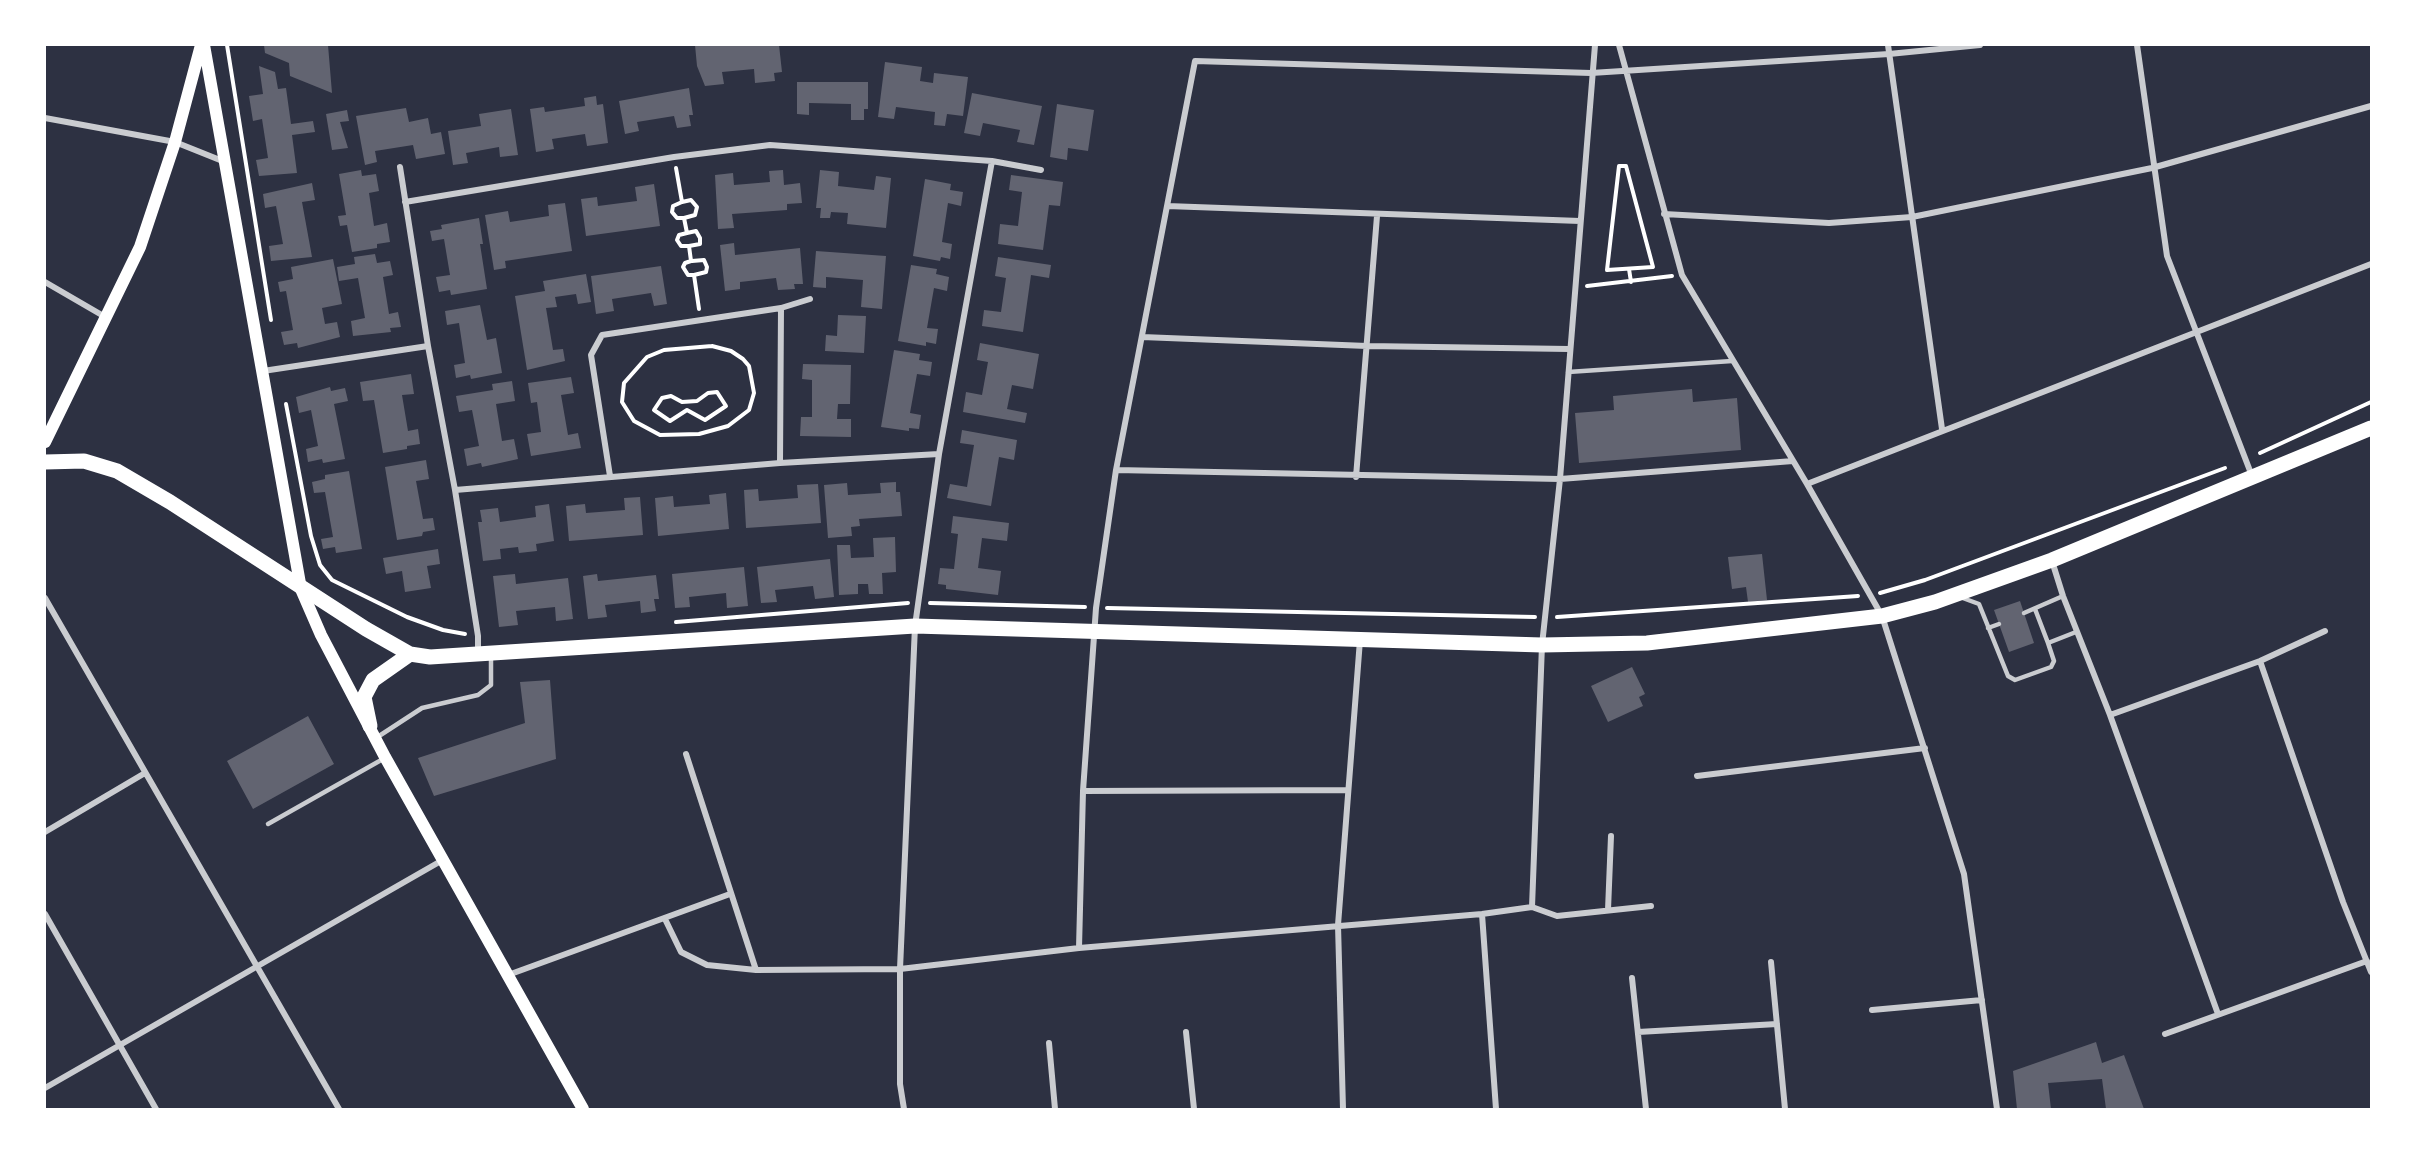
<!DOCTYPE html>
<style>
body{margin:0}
#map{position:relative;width:2416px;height:1154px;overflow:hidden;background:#2d3142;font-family:Cabin,sans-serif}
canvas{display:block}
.frame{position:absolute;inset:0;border:46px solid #fff;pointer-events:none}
</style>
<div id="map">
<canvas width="2416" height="1154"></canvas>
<div class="frame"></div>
</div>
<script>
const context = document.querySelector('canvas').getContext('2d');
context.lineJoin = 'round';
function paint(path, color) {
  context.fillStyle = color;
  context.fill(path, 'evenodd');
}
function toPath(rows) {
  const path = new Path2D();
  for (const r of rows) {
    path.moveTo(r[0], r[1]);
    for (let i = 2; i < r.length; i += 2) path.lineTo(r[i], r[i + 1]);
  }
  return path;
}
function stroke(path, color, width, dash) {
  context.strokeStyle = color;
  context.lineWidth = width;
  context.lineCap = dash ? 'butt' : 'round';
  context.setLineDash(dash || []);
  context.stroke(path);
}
const building = toPath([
 [264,45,328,45,332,93,290,76,289,63,265,53],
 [695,45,779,45,782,72,774,73,775,81,755,83,754,69,722,72,724,84,705,86,697,66],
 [885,62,922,67,920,81,933,83,934,73,968,77,963,116,947,114,945,126,934,125,935,112,896,107,894,119,878,117],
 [259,66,275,72,278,89,286,88,291,124,313,121,315,132,292,135,297,173,259,176,256,160,268,158,262,119,253,121,249,96,263,94],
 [797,82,868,82,868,109,864,109,864,120,851,120,851,104,809,103,809,115,797,114],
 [689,88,693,115,689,115,691,126,677,128,674,116,637,122,639,131,625,134,619,101],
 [972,93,1042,106,1034,145,1017,142,1020,130,983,123,980,136,964,133],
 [596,96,597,105,603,104,608,143,587,146,585,134,552,139,554,149,536,152,530,109,544,107,545,112,585,106,584,98],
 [1057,104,1094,110,1088,151,1068,148,1067,160,1050,157],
 [406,108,409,122,428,118,431,134,441,132,445,154,416,159,413,145,375,151,377,162,365,165,356,116],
 [511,109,518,155,500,157,499,147,466,153,468,163,453,165,448,131,481,126,479,114],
 [347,110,349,121,340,122,348,148,332,150,326,114],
 [361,170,362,176,376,174,379,191,369,193,374,226,387,223,390,242,377,244,377,248,352,252,347,225,340,226,338,216,346,215,339,174],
 [783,170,784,185,800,183,802,203,787,204,787,210,732,214,734,228,718,229,715,175,733,173,734,185,770,182,769,171],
 [820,170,839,172,838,186,874,190,876,176,891,178,886,228,847,224,848,213,831,212,830,218,820,218,821,208,816,208],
 [1011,175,1063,182,1060,206,1049,205,1043,250,998,244,1000,224,1018,226,1022,192,1009,190],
 [925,179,951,184,950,190,963,192,961,206,948,203,942,242,952,244,950,259,941,257,940,261,913,256],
 [312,183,315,200,302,202,312,257,271,261,269,246,283,244,276,206,265,208,263,194],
 [654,184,660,226,586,236,581,199,597,197,598,206,637,201,635,187],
 [565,203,572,251,505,261,506,268,494,270,485,215,508,211,510,222,549,216,548,205],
 [479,218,483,244,480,244,487,289,451,295,450,290,439,292,436,277,450,275,444,239,432,241,430,231,442,229,441,225],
 [734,243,735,255,800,248,803,284,794,284,795,289,778,290,776,278,740,282,740,289,725,291,720,245],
 [816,251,886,256,882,309,861,307,863,280,826,277,826,288,813,287],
 [375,254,377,263,390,261,393,275,383,277,389,314,398,312,401,327,390,328,391,332,353,336,351,321,365,318,358,278,339,281,337,267,355,264,354,257],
 [998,257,1051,265,1049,278,1031,275,1023,332,982,326,984,310,1001,312,1006,278,995,276],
 [333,259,342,304,322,308,325,324,337,322,340,337,298,348,297,343,284,345,281,332,293,330,286,291,280,292,278,282,293,279,291,267],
 [911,265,937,269,936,274,949,277,947,291,934,288,927,328,938,329,936,344,926,342,926,346,898,341],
 [661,266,667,304,654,306,651,293,612,299,614,311,596,314,591,276],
 [586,274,591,302,578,304,576,294,555,297,557,307,546,308,553,350,563,349,565,361,527,370,515,296,545,291,543,281],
 [480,305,487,340,496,338,502,373,471,379,470,375,456,378,454,365,465,363,459,323,447,325,445,311],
 [838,315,866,316,864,353,825,351,826,335,837,336],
 [980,343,1039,354,1033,389,1012,385,1007,409,1027,413,1025,423,963,412,966,392,982,395,988,362,977,360],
 [894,350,920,354,919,360,932,362,930,376,917,374,910,413,921,415,919,429,909,428,909,431,881,427],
 [803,364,851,365,850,404,838,404,837,419,851,419,851,437,800,436,801,417,812,417,812,380,802,379],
 [411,374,414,394,402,395,408,431,418,429,420,444,407,446,407,449,383,453,374,400,363,401,360,382],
 [571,377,574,393,561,395,568,435,578,433,581,448,531,456,527,434,541,432,537,402,531,403,528,383],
 [512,381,515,401,496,404,502,441,514,439,518,459,482,467,481,463,467,466,464,449,479,446,472,410,459,412,456,396,493,390,492,384],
 [330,387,331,391,345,388,348,401,334,404,345,459,323,463,322,459,308,462,306,449,318,446,311,410,299,413,296,397],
 [1692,389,1693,402,1737,398,1741,450,1579,463,1575,413,1614,410,1613,396],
 [962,430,1017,440,1014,460,999,457,991,506,947,498,950,484,967,487,974,445,960,443],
 [426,460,429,479,416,481,423,519,433,518,435,530,423,532,422,536,397,540,385,467],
 [349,471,362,549,336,553,335,547,323,549,321,539,333,537,325,492,314,493,312,482,325,479,325,475],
 [896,482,896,492,900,492,902,516,859,519,860,526,851,527,852,536,828,538,824,485,847,483,848,495,881,493,880,483],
 [818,484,821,523,746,528,744,490,758,489,759,501,798,498,797,485],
 [726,493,729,529,658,536,655,498,673,496,674,507,710,504,709,495],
 [640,497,643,535,569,541,566,506,585,504,586,513,625,510,624,498],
 [549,504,554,541,536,544,537,551,519,553,518,547,500,549,501,559,483,561,478,522,482,522,480,510,498,508,500,522,536,517,535,506],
 [953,516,1009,523,1007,541,982,538,978,568,1001,571,998,595,946,589,946,585,938,584,940,568,954,569,958,534,951,533],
 [895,537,896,572,882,573,883,594,869,594,868,584,858,584,858,594,839,595,837,545,850,545,851,558,874,557,873,538],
 [438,549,440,564,427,566,431,588,405,592,402,571,386,574,383,558],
 [1762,554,1767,600,1748,602,1746,587,1732,589,1728,557],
 [830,559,834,597,815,599,813,586,775,590,777,602,761,603,757,567],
 [744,567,748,606,727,608,726,593,689,597,690,607,675,608,672,574],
 [515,574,516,584,568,578,573,619,556,621,555,607,516,611,518,625,499,627,493,576],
 [597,574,598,581,656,575,659,599,654,599,656,611,641,613,640,601,605,605,607,617,588,619,583,576],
 [2020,601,2034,643,2009,652,1994,610],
 [1632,667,1645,694,1639,697,1643,706,1608,722,1591,686],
 [550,680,556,759,434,796,418,758,525,723,520,682],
 [308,716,334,764,253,809,227,761],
 [2096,1042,2102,1063,2124,1055,2144,1109,2106,1109,2102,1079,2048,1083,2051,1109,2017,1109,2013,1071]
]);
const path = toPath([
 [227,45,271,320],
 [1619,166,1626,166,1653,267,1607,270,1619,166],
 [676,168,682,202,673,206,672,212,677,218,684,218,687,233,679,235,677,240,681,246,689,246,691,261,685,263,683,267,688,275,694,275,699,309],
 [682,202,691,200,697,207,695,215,684,218],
 [687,233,696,231,700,238,700,244,689,246],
 [692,261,704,260,707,267,706,272,694,275],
 [1629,269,1631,282],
 [1587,286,1672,276],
 [712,346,731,351,743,359,749,366,754,393,749,410,728,426,699,434,660,435,634,421,622,402,624,383,647,357,664,350,712,346],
 [717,392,726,406,705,420,687,410,670,421,654,410,662,398,671,396,682,402,697,401,708,393,717,392],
 [286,404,311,536,320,565,332,580,407,617,443,630,465,634],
 [2260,453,2371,402],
 [1880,593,1925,580,2225,468],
 [930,603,1085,607],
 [1107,608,1535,617],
 [1557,617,1858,596],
 [676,622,908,603]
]);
const service = toPath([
 [1568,372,1732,361],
 [1960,597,1979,604,2008,676,2015,680,2051,667,2054,661,2048,643,2076,632],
 [2035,609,2048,643],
 [2024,613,2063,596],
 [1988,628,1999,624],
 [376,738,422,708,478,695,491,685,491,657],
 [268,824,383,759]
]);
const minor = toPath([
 [1619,45,1682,275,1807,484,1882,616,1964,874,1997,1109],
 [1888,45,1942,429],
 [2137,45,2167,256,2252,476],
 [45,118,175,142,225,162],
 [400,167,428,346,455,490,478,636,478,655],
 [405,202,674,157,770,145,992,161,1041,170],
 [1167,206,1580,221],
 [1664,214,1829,223,1912,217,2152,168,2371,106],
 [45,282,107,318],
 [1142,337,1367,346,1569,349],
 [263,371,428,346],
 [780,463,781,308],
 [1116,470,1560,479,1793,461],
 [610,476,591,355,602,335,781,308,810,299],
 [1356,477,1377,216],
 [1807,484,2371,264],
 [455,490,780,463,939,454],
 [2052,561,2063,596,2110,715,2218,1014],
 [45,598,339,1109],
 [2260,661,2343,902,2371,972],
 [2110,715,2260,661,2325,631],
 [686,754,756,970],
 [1697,776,1925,748],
 [1083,791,1348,790],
 [45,832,145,773],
 [1532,907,1542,645,1560,479,1595,45],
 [1608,910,1611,836],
 [45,914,156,1109],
 [1482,914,1496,1109],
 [665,919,681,952,707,965,756,970,900,969,1079,948,1482,914,1532,907,1557,916,1651,906],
 [1079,948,1083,791,1096,608,1116,470,1195,61,1591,73,1889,54,1980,45],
 [1771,962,1785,1109],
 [508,975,730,894],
 [1632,978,1646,1109],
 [1872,1010,1982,1000],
 [1186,1032,1194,1109],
 [1638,1032,1777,1024],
 [2165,1034,2367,961],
 [1049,1043,1055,1109],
 [45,1088,441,861],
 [904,1109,900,1084,900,969,915,626,939,454,992,161],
 [1343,1109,1338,925,1360,640]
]);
const secondary = toPath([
 [204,45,301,589,321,635,385,757,583,1109],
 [45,442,140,247,175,142,201,45]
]);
const primary = toPath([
 [45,462,84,461,117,471,170,502,366,629,410,654,430,657,915,626,1542,645,1647,643,1882,616,1935,602,2052,560,2371,428],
 [370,726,364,697,373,680,410,654]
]);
paint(building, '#626471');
stroke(path, '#fff', 4);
stroke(service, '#caccd0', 4.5);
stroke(minor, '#caccd0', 6);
stroke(secondary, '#fff', 12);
stroke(primary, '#fff', 15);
</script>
